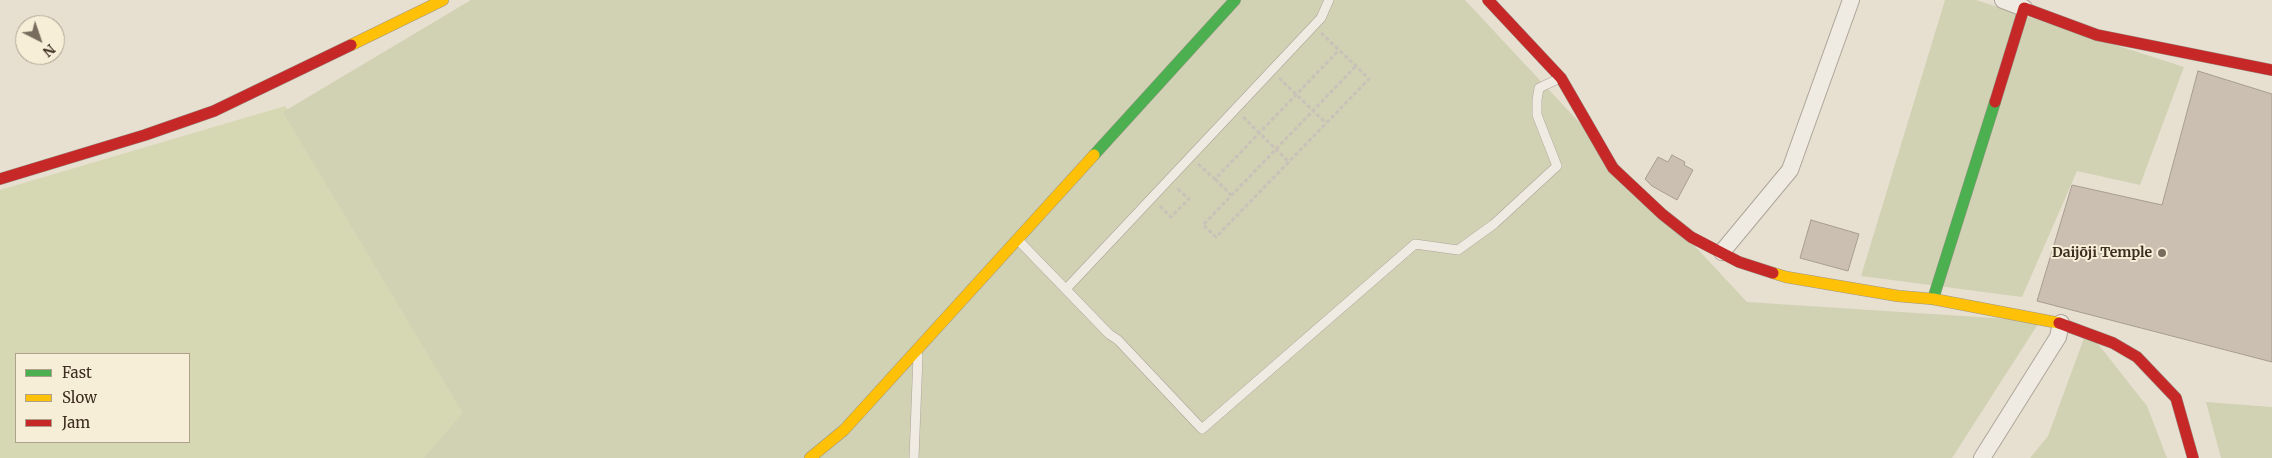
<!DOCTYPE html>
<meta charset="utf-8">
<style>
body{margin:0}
#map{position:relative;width:2272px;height:458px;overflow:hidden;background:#e7e0d1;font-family:Merriweather,serif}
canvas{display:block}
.legend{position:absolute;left:15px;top:353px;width:175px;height:90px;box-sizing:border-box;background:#f7eed8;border:1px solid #ada18e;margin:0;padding:6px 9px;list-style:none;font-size:15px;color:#3d2e20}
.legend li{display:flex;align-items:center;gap:10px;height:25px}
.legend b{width:25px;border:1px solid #ada18e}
.north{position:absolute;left:15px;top:15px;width:50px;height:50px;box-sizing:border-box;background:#f7eed8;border:1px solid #ada18e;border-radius:50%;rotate:139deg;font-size:14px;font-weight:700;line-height:20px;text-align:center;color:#3d2e20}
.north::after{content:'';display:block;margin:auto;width:18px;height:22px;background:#786c5e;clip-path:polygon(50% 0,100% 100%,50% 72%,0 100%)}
</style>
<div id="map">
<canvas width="2272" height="458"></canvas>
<ul class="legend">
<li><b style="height:6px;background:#4caf50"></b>Fast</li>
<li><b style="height:6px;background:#ffc107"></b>Slow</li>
<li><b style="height:6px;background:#c62828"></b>Jam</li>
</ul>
<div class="north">N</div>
</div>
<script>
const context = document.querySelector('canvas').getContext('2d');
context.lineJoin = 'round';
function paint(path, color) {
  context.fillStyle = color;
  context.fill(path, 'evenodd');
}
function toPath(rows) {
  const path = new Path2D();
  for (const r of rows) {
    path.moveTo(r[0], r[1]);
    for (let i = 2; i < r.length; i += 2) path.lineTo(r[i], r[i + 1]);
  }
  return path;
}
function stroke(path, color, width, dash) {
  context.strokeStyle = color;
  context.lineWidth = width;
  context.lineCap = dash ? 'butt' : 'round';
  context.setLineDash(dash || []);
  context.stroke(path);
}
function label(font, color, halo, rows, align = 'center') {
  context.font = font + ' Merriweather,serif';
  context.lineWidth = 4;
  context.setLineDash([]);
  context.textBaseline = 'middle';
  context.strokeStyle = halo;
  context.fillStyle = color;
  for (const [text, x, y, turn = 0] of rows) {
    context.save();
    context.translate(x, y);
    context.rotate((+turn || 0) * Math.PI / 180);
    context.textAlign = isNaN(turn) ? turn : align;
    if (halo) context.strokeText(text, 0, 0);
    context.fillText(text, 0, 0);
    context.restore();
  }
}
const green = toPath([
 [285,106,436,331,655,458,0,458,0,190],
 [16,354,189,354,189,442,16,442]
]);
const cemetery = toPath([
 [471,0,1465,0,1747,302,2040,321,1952,458,424,458,463,413,283,112],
 [1945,0,1976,0,2184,67,2140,185,2077,171,2022,297,1861,276],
 [2087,330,2147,406,2167,458,2030,458,2048,436],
 [2206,402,2272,407,2272,458,2221,458]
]);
const building = toPath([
 [2198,71,2272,94,2272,362,2037,301,2072,185,2162,205,2198,71],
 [1672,155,1685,162,1684,165,1693,170,1677,200,1652,186,1645,179,1658,157,1668,162,1672,155],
 [1811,220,1859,234,1848,271,1800,258,1811,220]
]);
const path = toPath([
 [1321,33,1356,66,1369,79,1216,237,1203,225,1356,66],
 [1279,78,1326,123],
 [1243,117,1289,162],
 [1198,164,1215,179,1339,50],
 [1215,179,1231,195],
 [1160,206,1171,217,1189,199,1178,189,1177,190]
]);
const lane = toPath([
 [1019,241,1109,334,1118,340,1202,429,1415,244,1458,250,1494,224,1557,166,1537,115,1537,100,1539,88,1558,79],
 [1066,289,1321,18,1329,0],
 [914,458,918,356]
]);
const street = toPath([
 [2003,0,2024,8],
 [1722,252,1790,170,1851,0],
 [1982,458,2058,337,2061,323]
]);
const fast = toPath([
 [1094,155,1235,0],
 [1933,299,1995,102]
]);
const slow = toPath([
 [351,45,443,0],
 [1773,273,1786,277,1898,296,1933,299,2059,323],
 [810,458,844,430,1094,155]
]);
const jam = toPath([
 [1488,0,1561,78,1613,168,1662,214,1691,237,1739,262,1773,273],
 [1995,102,2024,8,2097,35,2272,70],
 [0,179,145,135,214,111,351,45],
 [2059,323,2113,343,2137,357,2176,398,2193,458]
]);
const markers = [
 [2162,253,5,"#786c5e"]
];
const poiNames = [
 ["Daijōji Temple",2152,253]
];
paint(green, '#d6d7b3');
paint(cemetery, '#d1d1b3');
paint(building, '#cbbfb2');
stroke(building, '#a89c90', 1);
stroke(lane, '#ada599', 10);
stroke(street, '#ada599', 18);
stroke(fast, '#9c958a', 12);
stroke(slow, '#9c958a', 12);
stroke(jam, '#9c958a', 12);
stroke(path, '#c8c2b9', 3, [4, 2.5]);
stroke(lane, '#efebe3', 9);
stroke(street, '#efebe3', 16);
stroke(fast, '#4caf50', 11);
stroke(slow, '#ffc107', 11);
stroke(jam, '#c62828', 11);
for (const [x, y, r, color] of markers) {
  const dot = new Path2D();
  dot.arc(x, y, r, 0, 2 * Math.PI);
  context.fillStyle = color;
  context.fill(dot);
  stroke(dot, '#f7eed8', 2);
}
label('bold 14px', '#3d2e20', '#f7eed8', poiNames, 'right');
</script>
